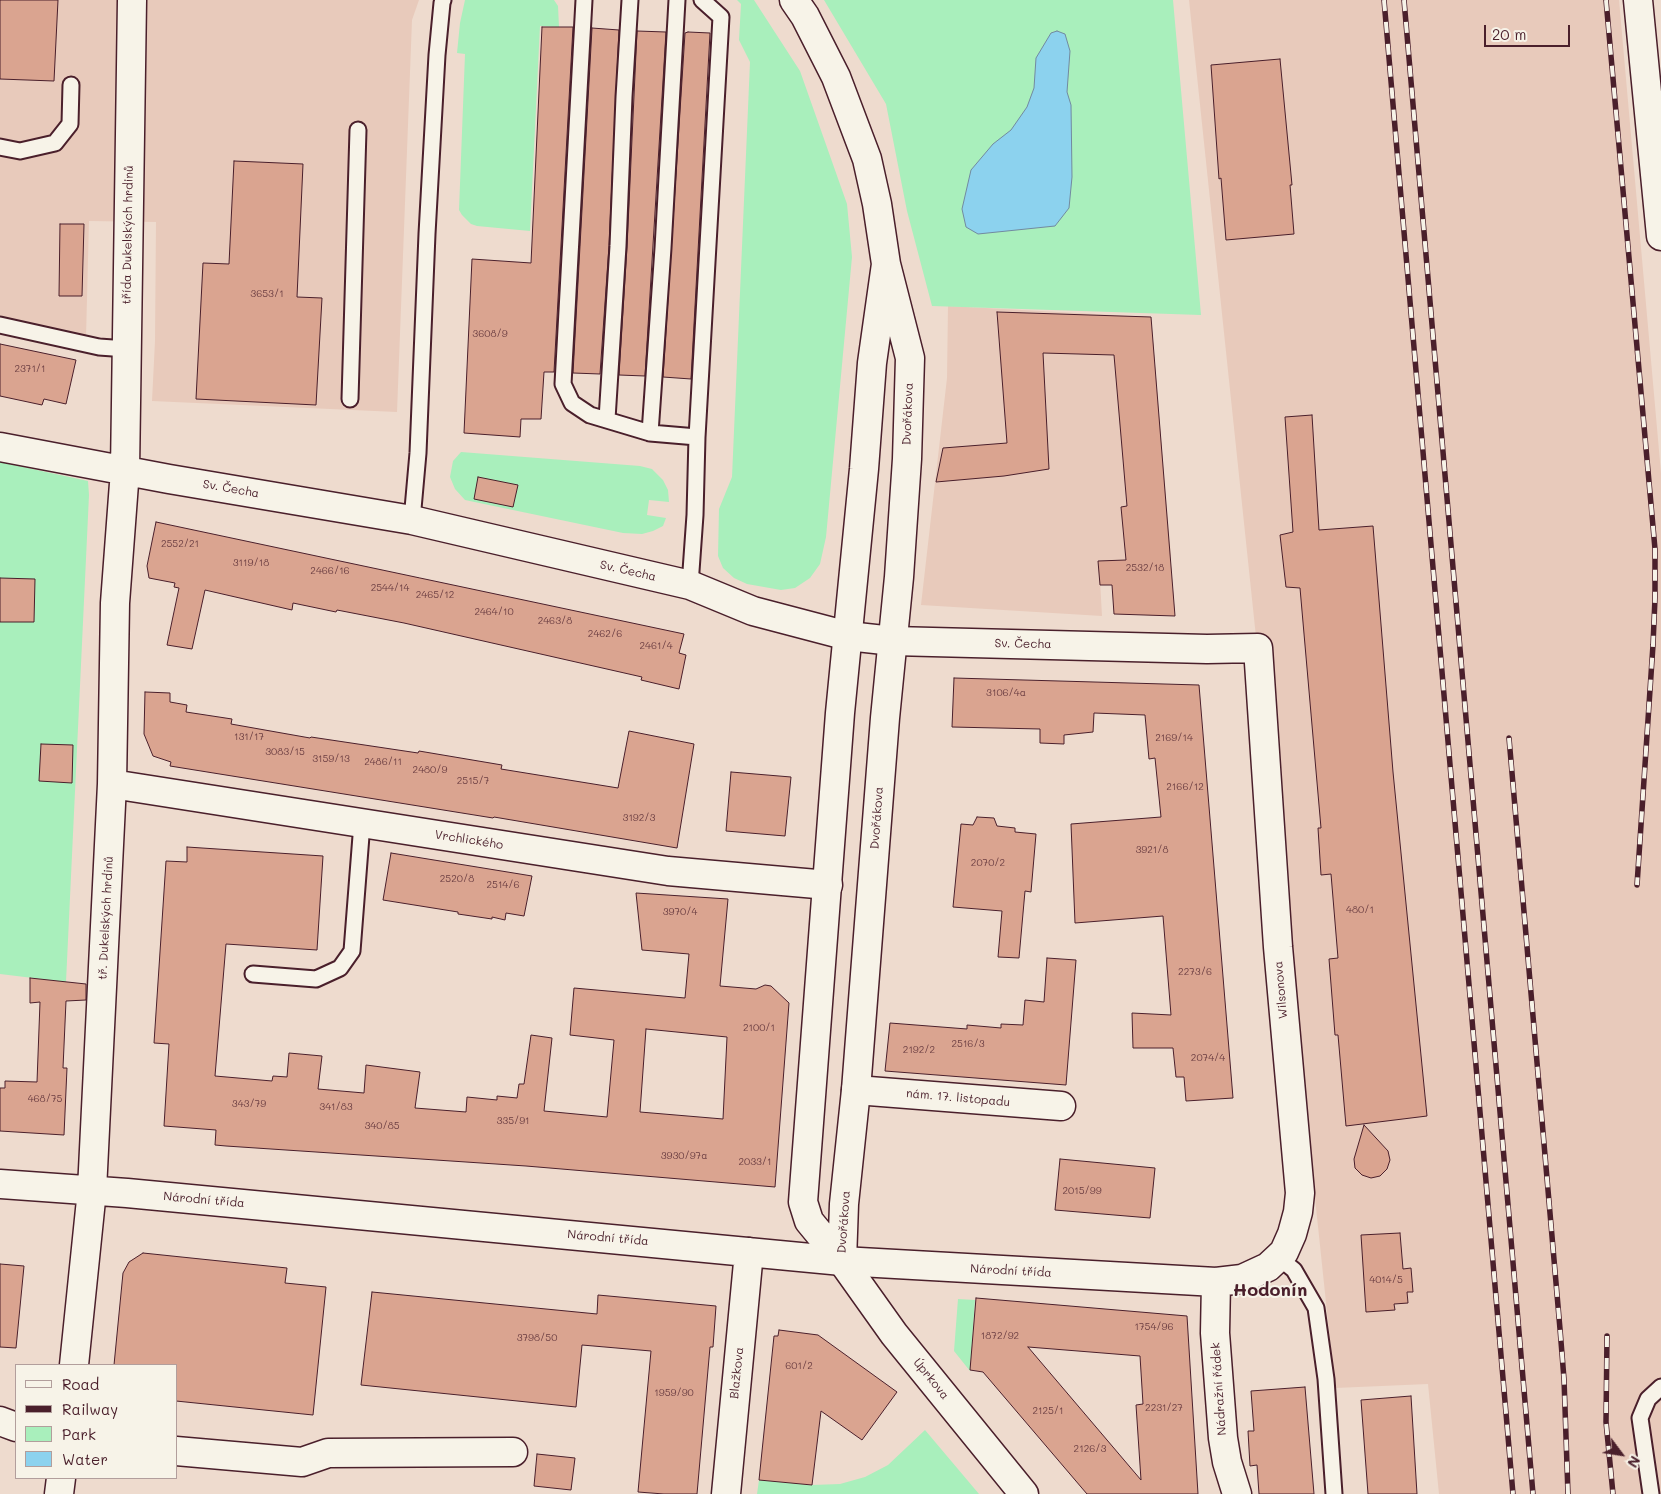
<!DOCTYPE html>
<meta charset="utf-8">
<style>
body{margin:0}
#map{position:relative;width:1661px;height:1494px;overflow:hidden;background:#eedbce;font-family:Mali,sans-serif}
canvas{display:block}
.legend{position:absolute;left:15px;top:1364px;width:162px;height:115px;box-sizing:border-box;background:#f7f3e8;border:1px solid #b29e9c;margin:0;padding:6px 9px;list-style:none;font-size:15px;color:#4a1f2b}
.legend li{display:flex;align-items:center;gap:10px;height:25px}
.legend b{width:25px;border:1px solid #b29e9c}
.north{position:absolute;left:1596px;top:1429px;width:50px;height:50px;-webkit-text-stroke:4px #f7f3e8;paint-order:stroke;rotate:121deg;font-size:14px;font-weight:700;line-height:20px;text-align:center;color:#4a1f2b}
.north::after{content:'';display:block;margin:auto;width:18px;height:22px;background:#4a1f2b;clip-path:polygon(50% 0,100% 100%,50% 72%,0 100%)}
.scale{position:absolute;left:1484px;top:25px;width:86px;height:22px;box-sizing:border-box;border:2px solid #4a1f2b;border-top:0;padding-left:6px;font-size:15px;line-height:18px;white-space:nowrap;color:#4a1f2b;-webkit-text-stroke:4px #f7f3e8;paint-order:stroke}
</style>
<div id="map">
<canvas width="1661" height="1494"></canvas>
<ul class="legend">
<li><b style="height:6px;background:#f7f3e8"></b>Road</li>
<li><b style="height:6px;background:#4a1f2b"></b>Railway</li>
<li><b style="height:14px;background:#a9efbc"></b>Park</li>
<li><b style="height:14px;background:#8cd2ee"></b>Water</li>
</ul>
<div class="north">N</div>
<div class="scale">20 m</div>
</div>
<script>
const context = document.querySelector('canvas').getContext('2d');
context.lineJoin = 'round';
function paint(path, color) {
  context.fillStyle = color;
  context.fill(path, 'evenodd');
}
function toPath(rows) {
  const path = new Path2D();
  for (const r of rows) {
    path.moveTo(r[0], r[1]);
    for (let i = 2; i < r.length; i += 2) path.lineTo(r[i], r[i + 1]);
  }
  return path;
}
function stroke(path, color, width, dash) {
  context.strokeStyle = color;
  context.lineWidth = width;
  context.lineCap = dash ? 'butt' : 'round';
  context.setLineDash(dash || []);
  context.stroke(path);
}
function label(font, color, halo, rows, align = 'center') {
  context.font = font + ' Mali,sans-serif';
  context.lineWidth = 4;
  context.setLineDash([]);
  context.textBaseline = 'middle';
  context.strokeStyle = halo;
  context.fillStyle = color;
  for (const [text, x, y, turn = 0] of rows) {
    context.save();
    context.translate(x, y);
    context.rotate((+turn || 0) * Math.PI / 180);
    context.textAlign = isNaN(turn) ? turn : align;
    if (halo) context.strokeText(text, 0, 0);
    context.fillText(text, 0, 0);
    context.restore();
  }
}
const built = toPath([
 [0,0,419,0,412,20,397,412,152,401,155,341,156,222,89,221,86,337,0,317],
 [1189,0,1619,0,1661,473,1661,1494,1439,1494,1428,1384,1335,1388],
 [948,306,1151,317,1171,556,1099,562,1102,616,921,605,947,378]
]);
const green = toPath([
 [465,0,554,0,558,6,559,27,540,26,530,231,477,226,471,224,462,215,459,210,465,54,457,53,460,23],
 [737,0,754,0,800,71,847,204,852,257,826,537,820,564,810,578,795,588,781,590,747,584,734,578,723,568,718,556,719,509,732,477,750,62,739,40,741,4],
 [824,0,1173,0,1201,315,932,306,907,211,886,104],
 [461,452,640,466,652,469,663,480,668,490,669,502,649,500,647,515,666,518,663,526,653,531,642,534,623,533,465,500,455,489,450,477,453,461],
 [0,462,88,481,89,495,66,982,0,974],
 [958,1299,975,1300,970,1371,954,1351],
 [925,1430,979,1494,757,1494,759,1480,812,1485,840,1484,865,1477,888,1465]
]);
const water = toPath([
 [1057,31,1065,34,1070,51,1067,92,1071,105,1072,177,1069,208,1055,226,978,234,966,227,962,209,971,170,993,144,1011,130,1027,107,1034,88,1036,58,1051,33,1057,31]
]);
const building = toPath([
 [0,0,58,0,54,81,0,79,0,0],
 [542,27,573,27,554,372,544,372,541,419,521,419,520,437,464,433,472,259,531,263,542,27],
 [592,28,619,30,609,246,600,374,573,373,592,28],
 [637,31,666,32,645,376,619,375,627,247,637,31],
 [688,32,710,33,691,379,663,377,685,33,688,32],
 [1280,59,1292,185,1290,185,1294,234,1226,240,1221,178,1219,179,1211,65,1280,59],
 [234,161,303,164,297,297,322,298,316,405,196,399,203,263,229,264,234,161],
 [60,224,84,224,82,296,59,296,60,224],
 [997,312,1151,317,1175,616,1114,614,1112,585,1100,585,1098,561,1126,560,1121,507,1127,506,1114,355,1043,353,1049,469,1004,476,936,482,943,448,1007,443,997,312],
 [0,344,76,360,66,404,44,399,42,405,0,396,0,344],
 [1312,415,1319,530,1373,526,1393,772,1427,1116,1346,1126,1338,1035,1335,1035,1329,959,1338,958,1331,874,1321,875,1318,828,1321,828,1300,588,1286,587,1280,535,1293,532,1285,417,1312,415],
 [478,477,518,485,513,507,474,499,478,477],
 [156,522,684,634,679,653,686,655,679,689,641,680,642,677,404,623,337,610,336,612,293,603,292,610,205,590,192,649,167,645,179,588,174,587,175,583,149,578,147,566,156,522],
 [0,578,35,579,34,622,0,622,0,578],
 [954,678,1199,685,1233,1098,1186,1101,1184,1077,1176,1077,1173,1048,1133,1048,1132,1013,1171,1015,1163,916,1075,923,1071,824,1161,817,1155,758,1149,759,1145,715,1094,713,1093,732,1064,735,1064,744,1040,743,1040,729,952,727,954,678],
 [145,692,170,693,170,702,187,705,186,712,232,719,231,724,310,738,311,737,418,753,419,751,502,765,501,769,618,788,629,731,694,744,677,848,494,817,493,818,170,766,171,762,153,756,144,734,145,692],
 [41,744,73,745,72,783,39,781,41,744],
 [731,772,791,777,785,836,726,831,731,772],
 [977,817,994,818,997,826,1015,828,1015,832,1036,834,1031,892,1025,891,1019,958,998,957,1002,911,953,907,961,824,973,825,977,817],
 [187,847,323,856,317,950,226,944,215,1076,272,1081,273,1076,287,1077,289,1053,322,1056,318,1089,364,1093,366,1065,420,1072,415,1108,466,1112,467,1097,497,1100,497,1096,517,1098,519,1084,524,1084,531,1035,552,1038,544,1111,607,1117,614,1040,570,1035,574,988,685,998,689,954,642,950,636,893,728,899,720,986,756,989,765,985,771,986,789,1003,775,1187,526,1166,226,1146,215,1145,216,1130,164,1126,169,1044,154,1043,166,861,187,862,187,847],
 [646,1029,727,1037,723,1119,640,1112,646,1029],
 [391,853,532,876,524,916,506,913,505,920,492,917,492,919,458,914,458,912,383,900,391,853],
 [1047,958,1076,960,1066,1085,885,1071,890,1023,967,1029,967,1025,1001,1028,1001,1024,1023,1025,1025,1000,1044,1002,1047,958],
 [30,978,86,984,86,1000,66,1001,63,1068,67,1068,64,1135,0,1131,0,1088,5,1088,5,1081,37,1082,40,1002,30,1003,30,978],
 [1364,1125,1388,1151,1390,1160,1387,1169,1380,1176,1371,1178,1362,1175,1355,1168,1354,1159,1364,1125],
 [1060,1159,1155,1168,1150,1218,1055,1210,1060,1159],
 [1400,1233,1403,1269,1411,1268,1413,1292,1407,1292,1408,1303,1394,1304,1395,1310,1366,1312,1361,1235,1400,1233],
 [143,1253,287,1268,285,1283,326,1287,313,1415,176,1401,176,1365,114,1365,123,1273,129,1262,143,1253],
 [0,1264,24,1266,16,1348,0,1347,0,1264],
 [372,1292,597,1314,598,1295,716,1306,713,1347,710,1347,697,1494,664,1494,638,1492,651,1351,582,1345,576,1407,361,1385,372,1292],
 [976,1298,1187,1316,1198,1494,1087,1494,983,1372,970,1370,976,1298],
 [1028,1347,1140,1356,1143,1404,1136,1405,1141,1480,1028,1347],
 [779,1330,818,1335,897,1392,862,1440,821,1411,812,1485,759,1480,774,1336,778,1336,779,1330],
 [1305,1387,1314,1494,1259,1494,1257,1465,1250,1466,1248,1431,1254,1431,1251,1391,1305,1387],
 [1411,1396,1417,1494,1368,1494,1361,1400,1411,1396],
 [537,1454,575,1458,571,1490,534,1486,537,1454]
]);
const service = toPath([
 [584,0,563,384,572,403,590,415,650,433,697,437],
 [0,147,20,151,55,143,70,124,71,85],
 [0,325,99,347,127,349],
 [350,399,358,130],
 [607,419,618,246,624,97,630,0],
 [650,433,663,248,677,0],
 [412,520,418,453,427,234,437,55,442,3,443,0],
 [690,585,695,515,697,437,721,17,702,0],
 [253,974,316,979,340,968,352,951,362,823],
 [1278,1257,1294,1270,1316,1308,1326,1379,1334,1494],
 [1651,1494,1640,1418,1648,1399,1661,1387]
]);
const minor = toPath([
 [1638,0,1661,236],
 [0,447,169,479,412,520,690,585,753,611,848,636,893,641,1207,649,1258,648,1278,947,1300,1193,1298,1212,1292,1234,1284,1252,1268,1267,1242,1279,1216,1282,842,1261,127,1193,0,1184],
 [112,784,668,871,828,885],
 [856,1090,1061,1106],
 [1216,1282,1215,1333,1223,1438,1227,1462,1237,1494],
 [74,1365,92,1190,112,784,115,603,125,470,132,0],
 [0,1421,16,1427],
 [176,1451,302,1462,328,1453,513,1452],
 [59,1494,61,1478],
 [726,1494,749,1252]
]);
const secondary = toPath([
 [794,0,805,16,836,77,867,159,877,204,886,264,910,358,907,459,899,577,885,718,856,1090,844,1204,842,1261],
 [886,264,872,363,864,469,840,713,803,1202,809,1221,842,1261,894,1334,1024,1494]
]);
const rail = toPath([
 [1384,0,1513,1494],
 [1404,0,1533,1494],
 [1606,0,1655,549,1655,598,1653,645,1637,885],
 [1509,738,1560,1329,1564,1379,1568,1494],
 [1607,1336,1606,1422,1613,1494]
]);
const numberNames = [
 ["3653/1",267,294],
 ["3608/9",490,334],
 ["2371/1",30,369],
 ["2552/21",180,544],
 ["3119/18",251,563],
 ["2532/18",1145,568],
 ["2466/16",330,571],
 ["2544/14",390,588],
 ["2465/12",435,595],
 ["2464/10",494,612],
 ["2463/8",555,621],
 ["2462/6",605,634],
 ["2461/4",656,646],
 ["3106/4a",1006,693],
 ["131/17",249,737],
 ["2169/14",1174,738],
 ["3083/15",285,752],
 ["3159/13",331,759],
 ["2486/11",383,762],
 ["2480/9",430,770],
 ["2515/7",473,781],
 ["2166/12",1185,787],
 ["3192/3",639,818],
 ["3921/8",1152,850],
 ["2070/2",988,863],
 ["2520/8",457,879],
 ["2514/6",503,885],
 ["480/1",1360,910],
 ["3970/4",680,912],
 ["2273/6",1195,972],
 ["2100/1",759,1028],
 ["2516/3",968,1044],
 ["2192/2",919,1050],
 ["2074/4",1208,1058],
 ["468/75",45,1099],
 ["343/79",249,1104],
 ["341/83",336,1107],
 ["335/91",513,1121],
 ["340/85",382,1126],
 ["3930/97a",684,1156],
 ["2033/1",755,1162],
 ["2015/99",1082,1191],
 ["4014/5",1386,1280],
 ["1754/96",1154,1327],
 ["1872/92",1000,1336],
 ["3798/50",537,1338],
 ["601/2",799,1366],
 ["1959/90",674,1393],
 ["2231/27",1164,1408],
 ["2125/1",1048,1411],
 ["2126/3",1090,1449]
];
const streetNames = [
 ["třída Dukelských hrdinů",128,235,-89],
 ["Dvořákova",908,414,-88],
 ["Sv. Čecha",231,489,10],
 ["Sv. Čecha",628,571,13],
 ["Sv. Čecha",1023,644,1],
 ["Dvořákova",877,818,-86],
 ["Vrchlického",469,840,9],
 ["tř. Dukelských hrdinů",106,918,-87],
 ["Wilsonova",1281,990,-95],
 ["nám. 17. listopadu",958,1098,5],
 ["Národní třída",204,1200,5],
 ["Dvořákova",844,1222,-86],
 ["Národní třída",608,1238,5],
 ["Národní třída",1011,1271,3],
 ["Blažkova",737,1373,-84],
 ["Úprkova",931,1379,51],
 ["Nádražní řádek",1219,1389,-94]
];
const districtNames = [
 ["Hodonín",1270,1290]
];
paint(built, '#e8cabb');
paint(green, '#a9efbc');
paint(water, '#8cd2ee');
stroke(water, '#728aa0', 1);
paint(building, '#daa490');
stroke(building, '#4a1f2b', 1);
stroke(service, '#4a1f2b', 19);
stroke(minor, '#4a1f2b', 31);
stroke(secondary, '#4a1f2b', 31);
stroke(service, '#f7f3e8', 15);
stroke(minor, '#f7f3e8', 28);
stroke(secondary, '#f7f3e8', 28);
stroke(rail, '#4a1f2b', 5.5);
stroke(rail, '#f7f3e8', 4, [11]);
label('10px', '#6e4044', null, numberNames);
label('12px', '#4a1f2b', '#f7f3e8', streetNames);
label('bold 18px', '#4a1f2b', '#f7f3e8', districtNames);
</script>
